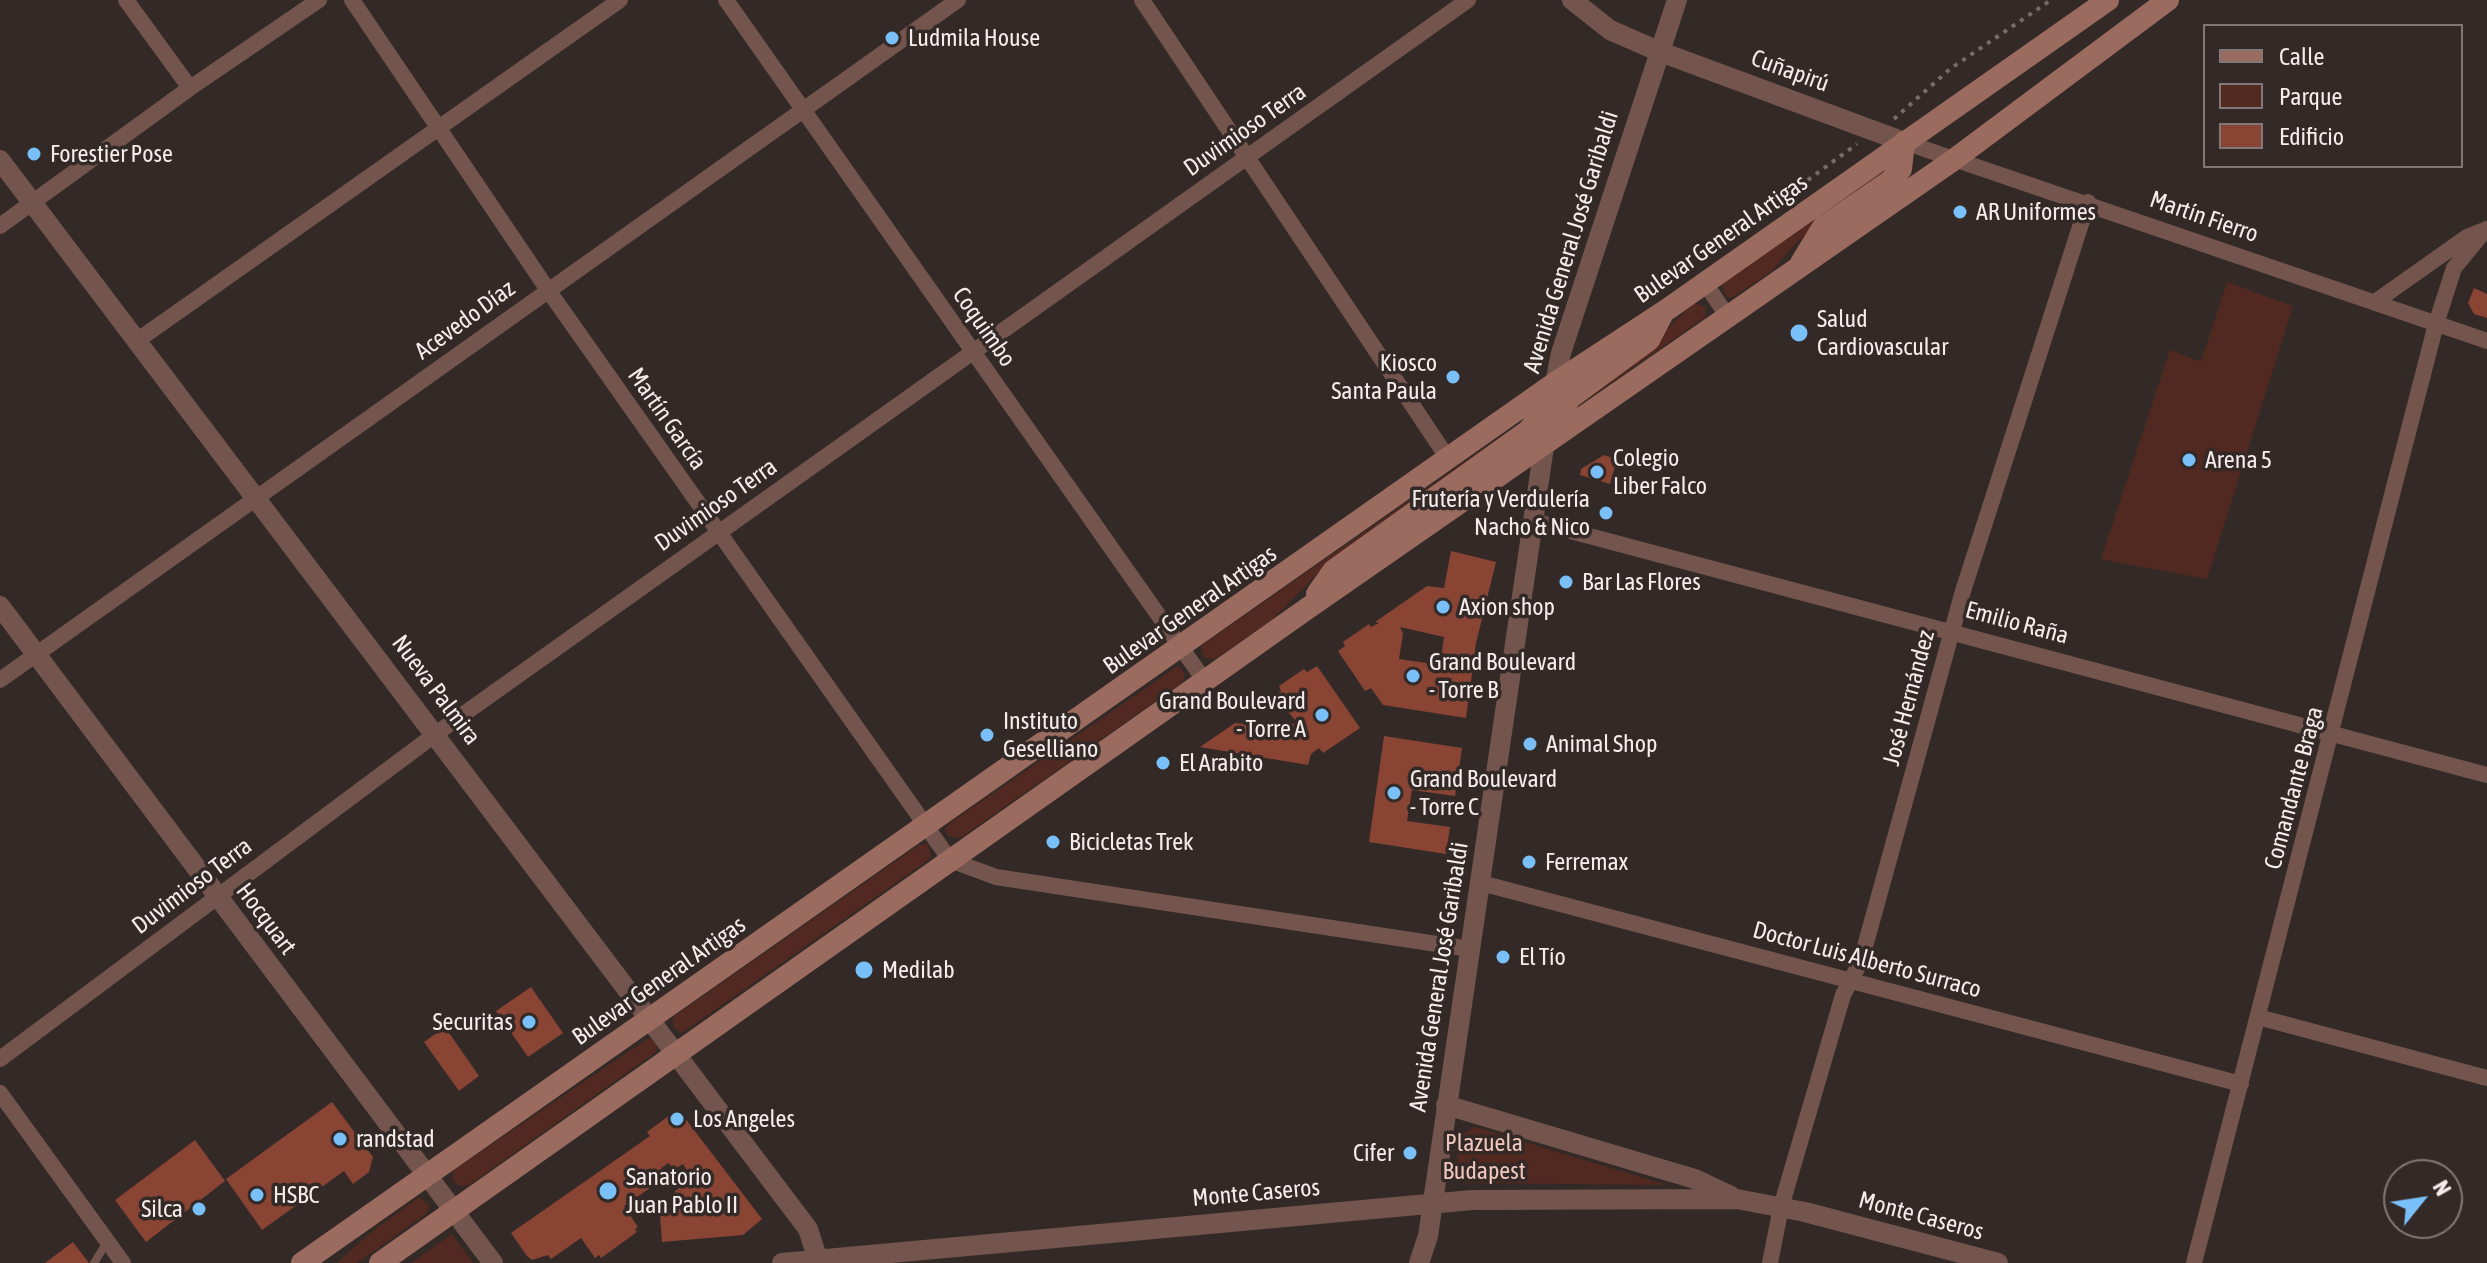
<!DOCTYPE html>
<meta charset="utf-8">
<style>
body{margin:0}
#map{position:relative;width:2487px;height:1263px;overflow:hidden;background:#332a27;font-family:"Asap Condensed",sans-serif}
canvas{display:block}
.legend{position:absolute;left:2203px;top:24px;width:260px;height:144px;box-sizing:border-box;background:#332a27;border:2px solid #807876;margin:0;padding:10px 14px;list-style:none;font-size:24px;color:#f4edec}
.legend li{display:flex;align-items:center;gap:16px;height:40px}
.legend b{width:40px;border:2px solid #807876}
.north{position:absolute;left:2383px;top:1159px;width:80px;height:80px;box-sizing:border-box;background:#332a27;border:2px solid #807876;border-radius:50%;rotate:60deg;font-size:22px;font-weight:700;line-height:32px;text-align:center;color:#f4edec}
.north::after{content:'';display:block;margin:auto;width:28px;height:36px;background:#79bff8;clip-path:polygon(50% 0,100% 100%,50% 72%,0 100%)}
</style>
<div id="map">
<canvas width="2487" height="1263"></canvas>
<ul class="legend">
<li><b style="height:10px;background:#9c6b5f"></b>Calle</li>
<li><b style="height:22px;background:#522920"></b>Parque</li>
<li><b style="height:22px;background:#894434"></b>Edificio</li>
</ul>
<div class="north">N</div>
</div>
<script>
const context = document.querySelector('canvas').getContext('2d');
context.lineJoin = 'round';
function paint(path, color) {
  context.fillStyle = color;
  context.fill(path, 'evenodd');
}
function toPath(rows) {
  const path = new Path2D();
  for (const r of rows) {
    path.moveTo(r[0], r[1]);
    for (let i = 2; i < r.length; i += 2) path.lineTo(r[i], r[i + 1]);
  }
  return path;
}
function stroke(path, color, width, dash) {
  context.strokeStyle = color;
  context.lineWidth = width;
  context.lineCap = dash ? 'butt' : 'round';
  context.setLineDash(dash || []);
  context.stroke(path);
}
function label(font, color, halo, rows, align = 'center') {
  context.font = font + ' "Asap Condensed",sans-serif';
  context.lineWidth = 7;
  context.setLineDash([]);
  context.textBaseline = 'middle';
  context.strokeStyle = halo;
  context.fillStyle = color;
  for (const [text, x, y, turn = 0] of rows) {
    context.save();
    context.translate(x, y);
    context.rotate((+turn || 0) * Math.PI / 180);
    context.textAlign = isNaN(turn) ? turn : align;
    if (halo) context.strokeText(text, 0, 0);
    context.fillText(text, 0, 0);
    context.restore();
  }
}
const green = toPath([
 [1879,174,1795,244,1772,271,1733,297,1727,298,1721,284],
 [2227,282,2293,306,2207,579,2101,559,2170,350,2201,362],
 [1693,303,1706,307,1705,317,1577,407,1574,402,1648,349],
 [1526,419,1319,572,1272,620,1215,659,1204,658,1201,646],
 [1178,666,1185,673,1183,682,960,838,948,836,945,829,950,823],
 [928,844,931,856,927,861,682,1033,674,1028,673,1017,919,845],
 [649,1038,656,1044,656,1052,469,1185,460,1186,452,1180,455,1169],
 [1475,1127,1667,1185,1468,1183,1457,1167,1459,1142,1462,1134],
 [419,1197,430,1205,426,1214,357,1263,337,1263,370,1233],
 [452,1234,473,1263,411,1263]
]);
const building = toPath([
 [2474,288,2487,294,2487,318,2474,314,2468,303],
 [1604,455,1617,459,1610,484,1580,475,1581,469],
 [1451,551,1496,562,1476,643,1466,718,1383,705,1371,688,1365,691,1338,651,1345,646,1343,642,1369,624,1371,627,1379,623,1375,622,1427,586,1444,588],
 [1400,627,1444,637,1440,665,1399,659,1403,634],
 [1317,666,1360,728,1323,753,1319,748,1311,754,1308,765,1200,747,1235,723,1245,724,1246,720,1287,727,1297,722,1274,696,1281,691,1279,686,1304,669,1307,672],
 [1384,736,1462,748,1455,796,1412,790,1407,821,1450,827,1446,854,1369,842],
 [531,987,563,1033,528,1057,496,1011],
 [445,1027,479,1076,459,1091,424,1042],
 [332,1102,373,1157,369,1172,353,1184,344,1171,262,1230,226,1179],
 [678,1109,762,1219,743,1235,662,1242,659,1203,683,1203,674,1192,692,1178,683,1164,673,1170,669,1163,661,1168,666,1177,624,1206,638,1227,635,1229,637,1232,601,1258,599,1255,595,1258,581,1238,551,1259,548,1255,532,1260,527,1256,511,1233,650,1136,647,1132],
 [195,1140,225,1181,146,1242,115,1200],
 [73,1242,89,1263,45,1263]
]);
const path = toPath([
 [1894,119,1950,69,2051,0],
 [1703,257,1857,144]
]);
const service = toPath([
 [94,1263,107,1242]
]);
const minor = toPath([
 [126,0,190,88],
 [352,0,548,290,950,860,996,877,1470,949],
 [726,0,1204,680],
 [1142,0,1449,460],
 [1904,142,2487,341],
 [0,226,190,88,319,0],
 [1705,283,1728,317],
 [2375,302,2467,237,2482,231],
 [138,340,620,0],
 [1533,521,2487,775],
 [0,680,958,0],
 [1481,883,2241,1084],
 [2258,1017,2487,1078],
 [0,1059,437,733,1468,0],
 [0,1093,123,1263],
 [1770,1263,1781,1207,1843,995,1861,961,1963,591,2088,202],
 [2194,1263,2436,324,2454,268,2486,229]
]);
const tertiary = toPath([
 [1572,0,1610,30,1658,51,1904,142],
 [0,160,808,1229,818,1260],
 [1553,394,1561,353,1677,0],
 [0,606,493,1263],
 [1446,1105,1695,1179,1731,1196],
 [782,1263,1472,1200,1737,1199,1805,1212,1998,1263],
 [1419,1263,1428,1236,1546,433]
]);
const secondary = toPath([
 [1801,263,1823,227,1890,181,1901,169,1904,142],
 [1548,435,1570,398,1649,340,1662,315],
 [1317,594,1333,571,1528,431,1541,415,1554,384],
 [302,1263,1555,383,1665,311,2108,0],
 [380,1263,1308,608,1952,161,2168,0]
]);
const markers = [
 [892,38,8,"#79bff8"],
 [34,154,8,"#79bff8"],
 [1960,212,8,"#79bff8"],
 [1799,333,10,"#79bff8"],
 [1453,377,8,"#79bff8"],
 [2189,460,8,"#79bff8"],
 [1597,472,8,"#79bff8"],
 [1606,513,8,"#79bff8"],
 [1566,582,8,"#79bff8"],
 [1443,607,8,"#79bff8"],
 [1413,676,8,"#79bff8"],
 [1322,715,8,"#79bff8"],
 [987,735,8,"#79bff8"],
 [1530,744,8,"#79bff8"],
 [1163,763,8,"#79bff8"],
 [1394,793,8,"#79bff8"],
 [1053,842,8,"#79bff8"],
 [1529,862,8,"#79bff8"],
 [1503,957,8,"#79bff8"],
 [864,970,10,"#79bff8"],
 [529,1022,8,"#79bff8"],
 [677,1119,8,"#79bff8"],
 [340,1139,8,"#79bff8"],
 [1410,1153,8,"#79bff8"],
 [608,1191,10,"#79bff8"],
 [257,1195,8,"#79bff8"],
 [199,1209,8,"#79bff8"]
];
const poiNames = [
 ["Ludmila House",908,38],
 ["Forestier Pose",50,154],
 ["AR Uniformes",1976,212],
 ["Salud",1817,319],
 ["Cardiovascular",1817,347],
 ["Kiosco",1437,363,"right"],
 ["Santa Paula",1437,391,"right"],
 ["Colegio",1613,458],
 ["Liber Falco",1613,486],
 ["Arena 5",2205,460],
 ["Frutería y Verdulería",1590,499,"right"],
 ["Nacho & Nico",1590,527,"right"],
 ["Bar Las Flores",1582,582],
 ["Axion shop",1459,607],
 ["Grand Boulevard",1429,662],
 ["- Torre B",1429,690],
 ["Grand Boulevard",1306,701,"right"],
 ["- Torre A",1306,729,"right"],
 ["Instituto",1003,721],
 ["Geselliano",1003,749],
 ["Animal Shop",1546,744],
 ["El Arabito",1179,763],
 ["Grand Boulevard",1410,779],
 ["- Torre C",1410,807],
 ["Bicicletas Trek",1069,842],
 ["Ferremax",1545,862],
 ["El Tío",1519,957],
 ["Medilab",882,970],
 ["Securitas",513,1022,"right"],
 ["Los Angeles",693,1119],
 ["randstad",356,1139],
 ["Cifer",1394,1153,"right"],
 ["Sanatorio",626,1177],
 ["Juan Pablo II",626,1205],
 ["HSBC",273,1195],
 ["Silca",183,1209,"right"]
];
const streetNames = [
 ["Cuñapirú",1790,71,20],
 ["Duvimioso Terra",1245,130,-35],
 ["Martín Fierro",2204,217,19],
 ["Bulevar General Artigas",1721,239,-35],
 ["Avenida General José Garibaldi",1571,242,-73],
 ["Acevedo Díaz",465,320,-36],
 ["Coquimbo",984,327,55],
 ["Martín García",667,419,55],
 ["Duvimioso Terra",716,505,-35],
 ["Bulevar General Artigas",1190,610,-35],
 ["Emilio Raña",2017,623,15],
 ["Nueva Palmira",436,690,53],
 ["José Hernández",1909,698,-75],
 ["Comandante Braga",2294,788,-75],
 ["Duvimioso Terra",192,886,-37],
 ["Hocquart",266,919,53],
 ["Doctor Luis Alberto Surraco",1867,960,15],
 ["Avenida General José Garibaldi",1439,977,-81],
 ["Bulevar General Artigas",659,981,-35],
 ["Monte Caseros",1256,1193,-5],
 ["Monte Caseros",1921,1216,15]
];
const parkNames = [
 ["Plazuela",1484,1143],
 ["Budapest",1484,1171]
];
paint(green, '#522920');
paint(building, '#894434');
stroke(path, '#756d6b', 4, [4, 6]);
stroke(service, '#74554d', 8);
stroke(minor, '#74554d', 16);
stroke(tertiary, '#74554d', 20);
stroke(secondary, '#9c6b5f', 22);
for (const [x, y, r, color] of markers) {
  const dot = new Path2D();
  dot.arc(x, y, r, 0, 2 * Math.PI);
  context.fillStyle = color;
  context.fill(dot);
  stroke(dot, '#332a27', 3);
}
label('24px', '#f4edec', '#332a27', poiNames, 'left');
label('24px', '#f4edec', '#332a27', streetNames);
label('24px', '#f1c6bc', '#332a27', parkNames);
</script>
